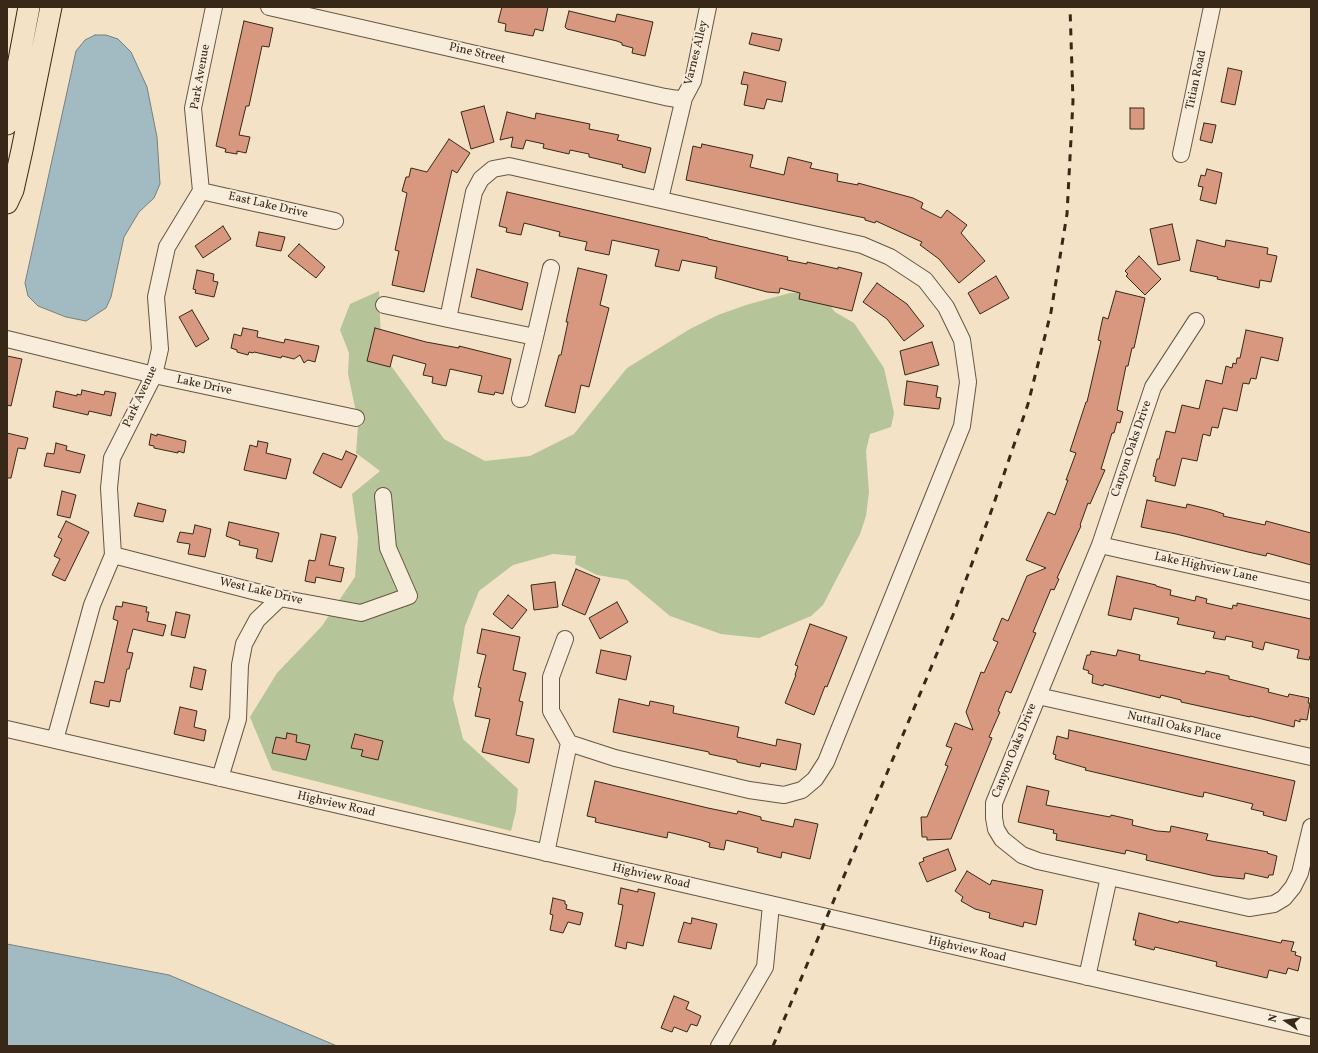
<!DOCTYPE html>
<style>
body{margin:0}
#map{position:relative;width:1318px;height:1053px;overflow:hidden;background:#f4e2c6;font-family:Vollkorn,serif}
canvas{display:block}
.frame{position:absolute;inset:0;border:8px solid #372817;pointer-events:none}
.north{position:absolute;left:1266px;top:1001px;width:40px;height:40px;-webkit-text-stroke:3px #f8ecda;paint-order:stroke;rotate:283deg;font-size:11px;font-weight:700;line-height:16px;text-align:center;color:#372817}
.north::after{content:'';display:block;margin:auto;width:14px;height:18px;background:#372817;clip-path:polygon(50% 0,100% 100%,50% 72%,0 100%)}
</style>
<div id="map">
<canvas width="1318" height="1053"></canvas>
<div class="frame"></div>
<div class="north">N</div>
</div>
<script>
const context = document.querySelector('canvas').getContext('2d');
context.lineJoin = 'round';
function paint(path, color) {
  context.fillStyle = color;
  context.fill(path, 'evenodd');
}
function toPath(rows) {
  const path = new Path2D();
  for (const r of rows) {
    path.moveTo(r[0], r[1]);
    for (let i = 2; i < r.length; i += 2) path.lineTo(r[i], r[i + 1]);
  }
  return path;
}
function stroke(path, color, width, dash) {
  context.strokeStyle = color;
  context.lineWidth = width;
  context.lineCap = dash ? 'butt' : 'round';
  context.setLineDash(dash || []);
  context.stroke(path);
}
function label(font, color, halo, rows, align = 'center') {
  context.font = font + ' Vollkorn,serif';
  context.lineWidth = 4;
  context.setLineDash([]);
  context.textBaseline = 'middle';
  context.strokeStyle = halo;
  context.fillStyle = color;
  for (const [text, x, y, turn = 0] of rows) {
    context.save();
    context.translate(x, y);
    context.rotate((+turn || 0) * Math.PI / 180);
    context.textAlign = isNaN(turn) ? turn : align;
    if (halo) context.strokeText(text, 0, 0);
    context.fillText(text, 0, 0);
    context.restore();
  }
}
const green = toPath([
 [379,291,381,341,389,363,444,439,485,461,530,456,574,434,627,368,690,329,718,315,746,305,790,293,816,293,827,302,835,312,854,323,884,368,894,413,891,427,870,434,866,451,869,492,866,516,860,534,823,605,811,616,759,638,721,634,670,616,627,580,597,575,575,564,576,556,553,554,513,565,479,591,465,626,453,699,463,739,518,789,516,811,511,831,272,770,250,717,277,673,322,626,330,614,364,619,418,600,395,547,389,489,375,490,381,548,400,592,360,606,338,602,355,577,358,538,352,494,380,471,356,453,358,426,362,426,364,414,356,412,348,374,349,353,340,330,350,304]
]);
const water = toPath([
 [95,35,106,35,118,39,131,52,147,87,157,137,160,184,154,198,139,212,124,237,111,297,106,308,86,321,66,317,38,306,28,296,25,283,76,51,85,40,95,35],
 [7,944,169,975,337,1046,7,1046,7,944]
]);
const building = toPath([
 [502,7,548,7,543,31,535,29,533,36,505,31,506,24,498,22,502,7],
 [569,11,615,22,617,14,653,22,645,56,632,53,633,48,622,45,622,43,617,41,567,29,565,27,569,11],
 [244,21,273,28,269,47,262,46,249,106,246,106,239,135,250,137,246,153,237,151,237,154,225,152,226,149,216,146,244,21],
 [752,33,782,39,779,51,749,44,752,33],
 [1228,68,1242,71,1235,105,1221,102,1228,68],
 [744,72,786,82,782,102,767,99,764,109,744,105,748,85,741,84,744,72],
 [484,106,494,142,471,149,461,112,484,106],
 [1130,108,1144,108,1144,129,1130,129,1130,108],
 [507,112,535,119,536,113,590,124,589,129,619,135,617,140,651,148,645,173,622,167,623,165,589,157,589,154,570,150,569,154,543,148,544,144,526,140,523,149,511,147,513,137,500,140,507,112],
 [1204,123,1216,125,1212,143,1200,140,1204,123],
 [449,139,470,153,457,173,452,170,424,292,392,285,399,251,395,250,407,193,402,191,406,177,409,177,411,168,427,172,449,139],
 [702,144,753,155,750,167,784,175,788,157,812,163,810,168,838,174,837,181,858,185,858,183,913,198,923,203,921,208,941,218,947,210,967,225,961,233,985,261,959,283,939,259,920,245,922,242,876,221,875,223,865,220,865,218,686,180,693,146,701,148,702,144],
 [1207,169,1222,173,1216,204,1200,200,1203,187,1198,186,1201,175,1205,176,1207,169],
 [507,192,708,238,708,239,788,257,787,260,807,264,807,262,838,269,838,267,862,273,852,311,799,299,800,293,780,288,779,293,767,292,715,278,717,267,682,260,679,271,655,266,659,250,612,240,609,255,585,250,587,242,559,236,560,232,524,223,521,235,506,232,507,228,499,226,507,192],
 [1172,224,1180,260,1158,265,1150,229,1172,224],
 [223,226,231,239,203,258,195,246,223,226],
 [259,232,285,237,281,251,256,246,259,232],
 [1197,240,1225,247,1226,240,1268,248,1267,254,1277,256,1271,282,1260,280,1259,288,1217,279,1218,277,1190,271,1197,240],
 [299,244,325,267,316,278,288,256,299,244],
 [1139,256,1161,279,1145,295,1126,276,1128,274,1125,271,1139,256],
 [578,268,607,275,600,305,609,308,589,387,581,385,575,413,545,406,559,355,561,355,568,322,566,322,578,268],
 [477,269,528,283,522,310,471,297,477,269],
 [197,270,214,274,213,281,218,282,214,297,195,293,196,290,193,289,197,270],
 [996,276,1009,298,980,314,968,293,996,276],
 [877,283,907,304,924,326,904,341,887,319,863,302,877,283],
 [1116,291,1145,298,1134,348,1132,348,1128,366,1126,366,1117,410,1123,412,1120,423,1117,422,1114,433,1112,433,1101,469,1105,470,1090,504,1088,503,1080,525,1081,526,1057,578,1059,579,1054,590,1051,589,1033,632,1036,633,1011,693,1006,691,998,711,1000,712,989,737,992,738,951,839,927,840,927,837,922,837,921,817,927,817,948,766,945,765,952,748,946,746,955,723,973,730,966,712,981,672,984,673,998,642,993,640,1002,618,1008,621,1027,576,1046,568,1026,560,1048,512,1055,515,1068,480,1066,480,1076,453,1070,451,1086,402,1087,402,1101,341,1098,340,1103,317,1108,319,1116,291],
 [192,310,209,339,196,347,179,317,192,310],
 [243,328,258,331,257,337,284,343,285,339,319,346,315,362,308,360,304,363,300,355,294,359,282,356,281,358,254,352,253,353,249,352,248,355,237,352,237,350,231,348,234,334,241,336,243,328],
 [375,328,426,342,459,348,459,346,511,359,503,394,495,392,494,395,478,392,482,376,450,369,446,386,432,383,433,377,423,375,426,364,393,355,390,367,367,361,375,328],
 [1246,330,1283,338,1278,361,1261,357,1256,379,1251,378,1249,384,1243,383,1237,411,1223,408,1218,428,1212,427,1210,436,1203,434,1197,461,1182,458,1175,486,1155,481,1156,477,1153,476,1157,459,1159,459,1166,431,1175,433,1182,405,1199,409,1206,380,1222,384,1226,366,1232,368,1233,363,1236,364,1237,358,1240,358,1246,330],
 [932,342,939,365,905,375,900,351,932,342],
 [7,356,22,359,11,406,7,405,7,356],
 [907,381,938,386,936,397,941,398,939,409,904,405,907,381],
 [82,390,104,395,105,391,116,393,111,416,89,411,88,415,53,407,56,391,77,396,77,394,81,395,82,390],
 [7,433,28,438,25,449,18,448,11,478,7,478,7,433],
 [151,434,157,436,157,434,186,441,184,453,178,451,178,453,154,448,154,446,149,445,151,434],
 [258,441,268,443,266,453,291,459,286,479,244,470,250,445,257,447,258,441],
 [56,443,67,446,66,450,85,455,80,473,44,466,47,453,54,454,56,443],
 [346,451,357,456,341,488,313,473,323,453,342,460,346,451],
 [62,491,76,495,70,518,57,515,62,491],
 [1147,500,1186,508,1187,504,1212,510,1224,514,1223,516,1265,525,1266,521,1311,533,1311,565,1267,553,1266,556,1248,552,1176,534,1141,527,1147,500],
 [138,503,166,510,163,522,134,516,138,503],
 [66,521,89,532,65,581,52,575,60,559,54,556,62,539,58,537,66,521],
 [229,522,279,533,272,562,256,558,258,549,239,545,240,541,226,536,229,522],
 [195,525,211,529,205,557,188,554,190,544,177,542,180,532,193,534,195,525],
 [321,534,336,537,329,565,344,568,341,582,316,577,315,583,305,581,309,560,315,561,321,534],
 [576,569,600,579,585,615,562,605,576,569],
 [1117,576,1156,585,1156,586,1171,590,1170,595,1195,601,1196,596,1207,599,1206,603,1232,609,1233,605,1237,606,1237,603,1311,619,1311,656,1310,656,1309,660,1297,658,1299,650,1265,642,1263,650,1252,647,1253,642,1226,636,1225,640,1213,638,1215,632,1177,624,1179,618,1134,608,1131,620,1108,615,1117,576],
 [555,582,558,607,534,610,531,585,555,582],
 [508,595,527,610,512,629,493,614,508,595],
 [123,602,147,607,146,612,149,612,147,621,166,625,163,636,133,629,127,652,133,653,129,669,127,669,120,702,110,700,109,707,90,703,95,681,104,683,118,621,113,619,116,606,122,607,123,602],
 [617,602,628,622,600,639,589,618,617,602],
 [176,612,190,615,185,638,171,635,176,612],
 [810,624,847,637,827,687,825,686,814,715,785,703,796,675,795,675,798,666,795,665,810,624],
 [482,629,520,637,513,670,526,673,519,701,523,702,516,735,534,739,529,763,482,752,490,719,475,716,481,688,478,687,486,655,477,653,482,629],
 [601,650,631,656,626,680,596,673,601,650],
 [1118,650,1140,655,1139,660,1205,674,1206,671,1229,676,1229,679,1269,689,1268,692,1288,697,1289,694,1309,698,1308,703,1310,703,1307,720,1300,719,1300,722,1295,720,1294,727,1250,716,1250,717,1181,702,1181,700,1161,695,1160,698,1104,684,1103,686,1092,683,1093,675,1088,673,1089,671,1083,669,1087,655,1090,655,1091,651,1116,656,1118,650],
 [194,667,206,670,202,690,190,687,194,667],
 [619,699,649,706,650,701,674,706,673,713,739,727,737,737,776,746,777,739,801,744,796,770,761,763,760,767,737,762,737,760,709,754,709,752,613,732,619,699],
 [180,707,197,711,194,727,206,730,204,741,174,734,180,707],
 [1069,730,1295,781,1286,821,1263,815,1264,812,1251,809,1253,804,1204,792,1203,797,1197,796,1085,770,1086,768,1055,759,1056,755,1053,754,1057,736,1068,739,1069,730],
 [287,733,297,735,296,742,310,745,306,760,272,753,276,737,286,739,287,733],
 [355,734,383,741,378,760,361,756,363,750,351,748,355,734],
 [595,781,708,808,737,814,738,811,761,817,761,820,793,827,795,819,818,824,810,859,782,852,781,858,757,852,758,848,726,840,724,850,709,847,710,843,701,840,668,832,667,838,595,822,596,818,587,816,595,781],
 [1027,786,1049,791,1046,805,1110,817,1111,815,1133,820,1132,825,1157,831,1170,832,1171,826,1208,834,1206,840,1268,852,1267,853,1277,856,1273,875,1269,875,1268,878,1245,873,1244,879,1215,876,1146,860,1147,855,1126,850,1125,854,1056,840,1057,834,1053,833,1054,830,1018,822,1027,786],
 [948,849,956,870,927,882,919,863,924,861,923,858,948,849],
 [967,871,990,885,992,880,1043,890,1036,925,1024,922,1023,927,989,918,990,913,975,909,961,901,963,897,955,891,967,871],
 [621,888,638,892,638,889,655,893,643,946,627,942,626,949,615,946,621,916,623,905,618,904,621,888],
 [553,898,565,901,565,904,567,905,566,909,583,913,580,925,568,922,563,933,550,930,553,915,550,914,553,898],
 [1139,913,1178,923,1179,921,1281,943,1282,940,1294,942,1291,951,1296,952,1295,955,1301,957,1298,971,1288,968,1286,974,1269,970,1267,978,1216,966,1217,962,1155,947,1154,950,1135,945,1136,940,1133,940,1139,913],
 [692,918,717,924,711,949,678,942,684,922,691,924,692,918],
 [674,996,689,1002,686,1009,701,1016,697,1026,691,1024,687,1032,674,1027,672,1032,661,1028,674,996]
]);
const minor = toPath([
 [269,7,665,97,677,99,684,98],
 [1181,154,1212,7],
 [201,191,335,221],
 [660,199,684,98,693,81,708,7],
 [551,268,535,337,448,319,474,192,481,179,493,169,509,166,862,245,890,257,925,280,946,307,962,340,968,382,962,426,826,762,815,779,802,790,784,795,749,790,615,758,569,743],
 [384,305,448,319],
 [1196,321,1153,387,1100,545,994,803,994,818,996,829,1002,839,1022,855,1038,861,1249,908,1274,904,1284,898,1293,887,1300,873,1311,827],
 [7,339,154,375,356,418],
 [520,399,535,337],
 [1100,545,1311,592],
 [113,555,280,598,361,613,409,596,388,548,383,496],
 [1038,696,1311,757],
 [7,729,1311,1028],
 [55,740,92,605,113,555,109,488,112,458,154,375,160,349,156,297,167,247,201,191,193,108,214,7],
 [220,778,238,719,240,665,244,644,257,620,280,598],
 [546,853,569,743,551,711,551,677,565,639],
 [1087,977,1109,877],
 [719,1046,765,967,771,905]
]);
const major = toPath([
 [7,124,29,7],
 [7,203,13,190,22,150,51,7]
]);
const rail = toPath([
 [773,1046,953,615,992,509,1028,404,1051,312,1067,214,1073,101,1070,7]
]);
const streetNames = [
 ["Varnes Alley",697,53,-76],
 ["Pine Street",477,54,13],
 ["Park Avenue",201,77,-80],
 ["Titian Road",1197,80,-78],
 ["East Lake Drive",268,206,13],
 ["Lake Drive",204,386,12],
 ["Park Avenue",141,397,-65],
 ["Canyon Oaks Drive",1132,449,-71],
 ["Lake Highview Lane",1206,568,12],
 ["West Lake Drive",261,592,13],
 ["Nuttall Oaks Place",1174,727,13],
 ["Canyon Oaks Drive",1015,751,-68],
 ["Highview Road",336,805,13],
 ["Highview Road",651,877,13],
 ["Highview Road",967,950,13]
];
paint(green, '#b6c499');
paint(water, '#a2bac1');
stroke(water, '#77807d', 1);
paint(building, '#d7987f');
stroke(building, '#372817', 1);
stroke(minor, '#665643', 18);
stroke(major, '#372817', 23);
stroke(minor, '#f8ecda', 16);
stroke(major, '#f4e2c6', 21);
stroke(rail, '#372817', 3, [7, 7]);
label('12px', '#372817', '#f8ecda', streetNames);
</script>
